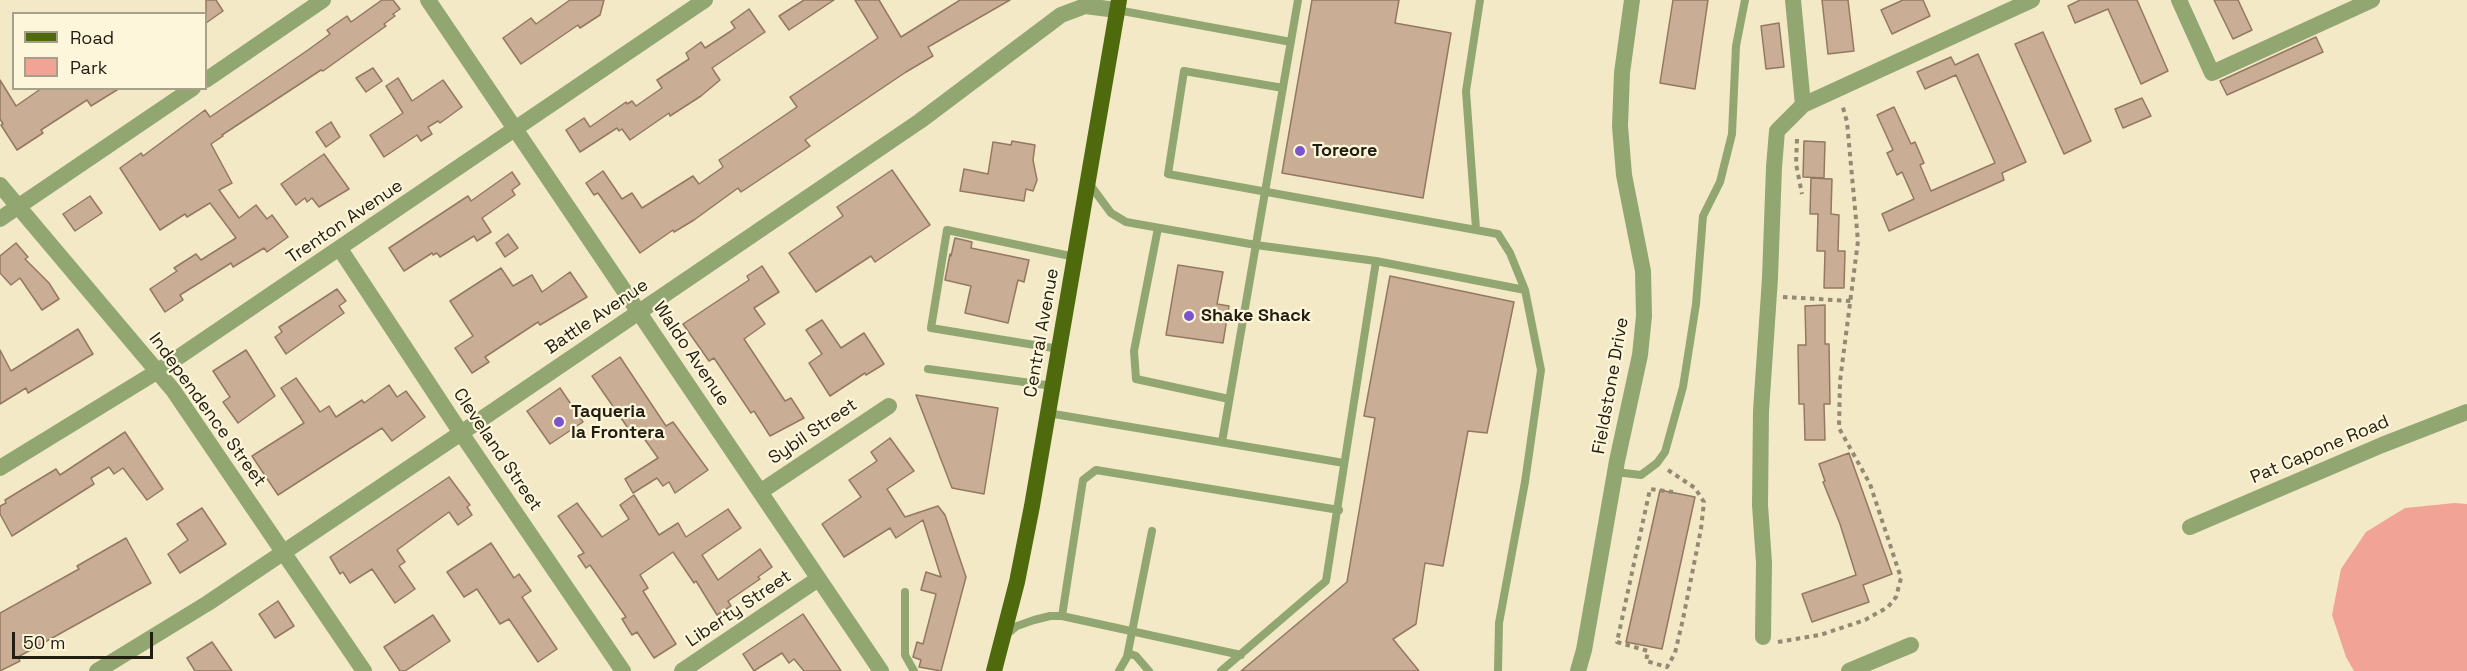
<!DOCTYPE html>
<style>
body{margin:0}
#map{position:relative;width:2467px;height:671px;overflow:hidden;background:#f3e9c6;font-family:"Space Grotesk",sans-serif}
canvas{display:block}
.legend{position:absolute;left:12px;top:12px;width:195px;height:78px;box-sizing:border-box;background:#fef6db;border:2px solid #a69f8a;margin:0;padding:8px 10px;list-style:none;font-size:18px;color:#211d10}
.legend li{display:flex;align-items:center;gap:12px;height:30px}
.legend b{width:30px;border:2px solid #a69f8a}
.scale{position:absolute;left:12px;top:632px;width:141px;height:27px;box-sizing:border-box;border:3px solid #211d10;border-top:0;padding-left:8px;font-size:18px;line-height:21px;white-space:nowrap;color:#211d10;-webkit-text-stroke:4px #fef6db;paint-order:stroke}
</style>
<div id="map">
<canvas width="2467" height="671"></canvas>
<ul class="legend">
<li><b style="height:8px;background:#4e6a0c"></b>Road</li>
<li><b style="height:16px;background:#f1a395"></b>Park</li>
</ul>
<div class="scale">50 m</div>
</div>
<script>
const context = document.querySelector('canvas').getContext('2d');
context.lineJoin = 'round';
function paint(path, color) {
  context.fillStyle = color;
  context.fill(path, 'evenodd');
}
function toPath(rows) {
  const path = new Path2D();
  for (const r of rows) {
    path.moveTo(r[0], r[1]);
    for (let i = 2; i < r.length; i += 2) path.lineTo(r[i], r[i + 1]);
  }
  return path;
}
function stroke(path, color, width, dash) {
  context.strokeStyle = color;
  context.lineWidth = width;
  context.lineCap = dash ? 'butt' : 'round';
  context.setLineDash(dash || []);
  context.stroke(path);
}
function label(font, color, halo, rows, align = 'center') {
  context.font = font + ' "Space Grotesk",sans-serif';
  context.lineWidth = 4.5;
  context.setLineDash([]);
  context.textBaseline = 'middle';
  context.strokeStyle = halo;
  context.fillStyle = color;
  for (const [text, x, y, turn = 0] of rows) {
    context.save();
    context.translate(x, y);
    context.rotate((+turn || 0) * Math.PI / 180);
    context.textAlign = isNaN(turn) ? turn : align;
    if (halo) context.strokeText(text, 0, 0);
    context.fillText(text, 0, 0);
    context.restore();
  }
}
const green = toPath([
 [2455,503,2467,504,2467,671,2354,671,2346,657,2332,615,2341,569,2366,532,2405,508]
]);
const building = toPath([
 [206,0,216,0,223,11,206,23,206,0],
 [382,0,393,0,400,9,393,14,395,16,384,24,386,26,323,71,321,70,222,135,223,136,211,144,232,183,219,190,239,218,256,205,267,219,272,215,288,237,267,252,264,248,233,267,231,263,180,295,183,300,165,312,150,289,177,271,174,268,196,254,201,260,236,238,210,203,187,217,185,214,160,230,120,168,141,153,143,156,205,110,210,117,308,50,330,34,327,30,347,16,351,22,382,0],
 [570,0,604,0,600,15,580,28,578,25,521,64,503,38,531,18,536,24,570,0],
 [804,0,834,0,789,30,779,16,804,0],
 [855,0,879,0,901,37,960,0,1010,0,928,47,933,56,906,72,805,140,810,146,741,192,738,188,694,220,674,232,673,230,640,253,598,193,594,195,586,183,603,171,622,199,632,193,642,208,693,176,699,184,723,167,719,160,797,107,790,97,878,38,855,0],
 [1312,0,1399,0,1395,23,1451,33,1423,198,1282,173,1312,0],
 [1673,0,1708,0,1695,89,1660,83,1673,0],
 [1822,0,1848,0,1854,51,1828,54,1822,0],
 [1903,0,1923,0,1930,16,1892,34,1881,10,1903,0],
 [2080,0,2137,0,2168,71,2141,84,2108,9,2075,23,2068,6,2080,0],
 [2214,0,2238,0,2252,30,2233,39,2214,0],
 [749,9,765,32,712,68,720,80,701,96,670,116,669,113,630,140,622,129,619,131,617,128,580,152,566,130,584,118,590,127,626,102,627,104,632,101,636,106,662,88,657,80,689,59,686,53,701,42,705,48,731,31,735,28,731,22,749,9],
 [1779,23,1784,67,1766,69,1761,26,1779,23],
 [2043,32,2091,141,2064,154,2015,44,2043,32],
 [2316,37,2323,52,2227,95,2220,81,2316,37],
 [1978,54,2026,162,2002,173,2004,180,1889,231,1882,214,1914,199,1902,172,1897,175,1887,153,1893,150,1877,115,1894,107,1911,144,1915,142,1924,163,1920,165,1931,191,1995,163,1956,75,1925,89,1917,72,1951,57,1955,65,1978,54],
 [373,68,382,81,366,92,356,78,373,68],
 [398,78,412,101,443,80,462,107,440,123,438,121,428,127,432,134,421,141,417,135,384,157,370,135,403,113,386,86,398,78],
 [0,80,16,106,42,88,120,88,91,106,87,100,41,130,43,133,17,150,1,125,3,124,0,119,0,80],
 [2142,98,2151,116,2123,128,2115,109,2142,98],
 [331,122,340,137,326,147,316,132,331,122],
 [1012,141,1035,145,1033,160,1037,180,1033,191,1026,189,1024,201,960,191,964,169,988,174,993,142,1011,145,1012,141],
 [1804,141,1825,142,1824,178,1803,177,1804,141],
 [324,154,349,189,319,207,312,198,307,202,305,198,296,205,281,184,324,154],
 [892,170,930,225,875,262,871,256,816,292,789,253,843,216,837,207,892,170],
 [512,172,520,184,512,190,515,195,482,218,491,232,477,241,474,236,440,257,437,253,433,255,432,253,404,271,389,248,468,196,471,201,512,172],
 [1811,178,1832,179,1831,214,1839,215,1838,251,1845,251,1844,288,1824,288,1825,251,1817,251,1818,214,1810,214,1811,178],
 [90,196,102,213,75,231,63,214,90,196],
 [508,234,518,248,505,257,496,243,508,234],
 [955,238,972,242,971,248,1029,260,1024,282,1018,280,1008,323,965,313,971,286,945,280,950,254,951,256,955,238],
 [16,243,28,257,25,259,49,283,59,299,42,310,20,278,11,285,0,273,0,256,16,243],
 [1178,265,1223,272,1217,304,1229,306,1223,343,1166,335,1178,265],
 [762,266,779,292,754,308,765,324,744,339,785,401,791,398,804,418,770,436,754,411,751,413,714,358,709,361,683,324,749,280,747,276,762,266],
 [501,268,513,286,532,275,542,292,570,272,587,297,540,325,538,322,485,357,489,362,472,373,455,348,473,336,450,301,501,268],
 [1390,276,1514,302,1487,433,1468,431,1443,566,1425,563,1416,624,1393,639,1419,671,1241,671,1347,582,1375,418,1364,416,1390,276],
 [337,289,346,301,339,306,344,313,286,354,275,337,282,332,279,327,337,289],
 [1825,305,1825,344,1829,344,1830,404,1824,404,1825,440,1805,440,1804,404,1799,404,1798,345,1806,345,1805,306,1825,305],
 [822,320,841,348,864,333,884,364,866,375,865,373,830,396,809,363,822,354,806,330,822,320],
 [78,329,93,354,28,393,26,388,0,404,0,350,11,371,78,329],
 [246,350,275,396,238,423,223,402,230,397,213,371,246,350],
 [620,357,666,426,673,422,708,470,675,493,669,482,663,486,657,478,633,493,625,479,658,458,636,427,630,431,592,376,620,357],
 [296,378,320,412,329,406,336,417,362,400,364,403,389,385,397,397,406,391,425,417,392,441,382,428,278,495,252,456,304,423,281,388,296,378],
 [560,388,583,422,550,444,527,411,560,388],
 [916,395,998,408,984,494,952,488,916,395],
 [125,432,163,489,147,500,123,468,114,474,109,467,91,478,94,484,12,536,0,514,0,506,6,503,5,500,56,469,60,475,125,432],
 [890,438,914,471,887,489,905,517,938,506,945,515,966,577,941,671,919,667,921,660,913,657,917,642,923,644,936,594,921,590,926,572,941,577,923,520,896,538,890,528,844,557,822,524,861,497,849,480,877,461,871,452,890,438],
 [1849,453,1892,574,1863,585,1869,602,1812,622,1802,594,1856,575,1840,524,1823,482,1825,481,1819,464,1849,453],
 [449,477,470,505,467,507,472,515,458,525,449,512,397,550,405,562,399,566,415,589,395,603,372,569,350,583,343,572,340,574,330,557,449,477],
 [1660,490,1695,497,1662,649,1626,642,1660,490],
 [634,495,659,535,678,523,686,537,728,509,741,528,702,555,718,580,760,549,772,567,758,577,760,579,728,601,731,606,717,615,696,581,694,583,673,552,640,575,648,588,643,591,676,644,654,658,637,632,632,635,622,619,626,617,590,565,586,568,578,556,584,553,558,516,577,503,602,537,629,519,620,505,634,495],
 [202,508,226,544,180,573,168,554,188,540,177,524,202,508],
 [126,538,151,583,18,657,20,661,0,671,0,613,79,569,77,566,126,538],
 [491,543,514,578,519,574,531,591,522,597,557,649,538,662,509,619,500,624,477,589,464,597,447,572,491,543],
 [278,601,294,626,275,638,259,614,278,601],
 [803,614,841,671,804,671,794,659,789,663,782,653,754,671,743,654,803,614],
 [433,615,450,641,405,671,400,671,384,647,433,615],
 [212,642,232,671,195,671,187,658,212,642]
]);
const path = toPath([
 [1797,139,1796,164,1802,194],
 [1783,297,1851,301],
 [1668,470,1695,488,1704,502,1701,529,1683,619,1675,653,1667,667,1646,661,1648,651,1617,642,1650,489,1673,492],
 [1778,642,1820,635,1865,620,1888,607,1896,597,1901,578,1870,484,1839,428,1840,381,1858,241,1847,122,1842,104]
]);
const service = toPath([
 [1117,10,1291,42],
 [1088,182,1111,213,1126,222,1256,245,1376,261,1525,290,1510,253,1498,234,1168,174,1184,71,1283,88],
 [1158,228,1134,351,1136,379,1229,399],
 [1476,229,1466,91,1480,0],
 [1059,349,931,328,947,230,1075,257],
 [928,369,1053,386],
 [1048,413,1344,463],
 [1222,442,1298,0],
 [1615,472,1641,475,1657,463,1665,452,1683,387,1696,304,1703,216,1720,182,1732,134,1736,46,1745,0],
 [905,592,905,655,914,671],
 [1062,616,1083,480,1096,470,1339,510],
 [1006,635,1017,626,1034,620,1050,616,1062,616,1241,655],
 [1128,653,1136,656,1149,671],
 [1119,671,1127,657,1152,531],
 [1221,671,1326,581,1376,261],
 [1498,671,1499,623,1525,482,1541,370,1525,290]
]);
const minor = toPath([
 [428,0,881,671],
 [2179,0,2212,73,2372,0],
 [206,80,323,0],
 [1803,105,2032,0],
 [0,185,173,390,364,671],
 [0,219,193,88],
 [340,249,461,433,623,671],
 [0,468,158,371,705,0],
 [760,492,889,406],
 [2190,527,2382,445,2467,412],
 [1763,637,1764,563,1760,505,1761,411,1770,278,1774,167,1777,131,1803,105,1793,0],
 [682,671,818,579],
 [1578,671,1584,650,1617,461,1640,355,1644,316,1643,271,1624,175,1620,126,1622,73,1632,0],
 [1849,671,1911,645]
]);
const tertiary = toPath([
 [97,671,208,603,461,433,920,121,1061,15,1085,6,1117,10]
]);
const primary = toPath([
 [994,671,1017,582,1032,506,1119,0]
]);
const markers = [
 [1300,151,6,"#7b53cd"],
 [1189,316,6,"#7b53cd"],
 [559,422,6,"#7b53cd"]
];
const poiNames = [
 ["Toreore",1312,151],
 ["Shake Shack",1201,316],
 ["Taqueria",571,412],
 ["la Frontera",571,433]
];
const streetNames = [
 ["Trenton Avenue",345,222,-34],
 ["Battle Avenue",597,317,-34],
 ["Central Avenue",1042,333,-80],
 ["Waldo Avenue",691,354,56],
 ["Fieldstone Drive",1611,386,-80],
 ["Independence Street",207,410,54],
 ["Sybil Street",813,432,-34],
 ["Cleveland Street",497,450,56],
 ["Pat Capone Road",2320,450,-23],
 ["Liberty Street",739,609,-34]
];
paint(green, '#f1a395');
paint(building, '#c9ad95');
stroke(building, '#937962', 1.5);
stroke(path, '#928a72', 4, [4.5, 4.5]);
stroke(service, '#91a671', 8);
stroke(minor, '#91a671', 16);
stroke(tertiary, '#91a671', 16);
stroke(primary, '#4e6a0c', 16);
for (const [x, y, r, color] of markers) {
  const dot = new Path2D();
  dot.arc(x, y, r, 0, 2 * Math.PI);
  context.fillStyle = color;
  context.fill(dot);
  stroke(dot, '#fef6db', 2);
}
label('bold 18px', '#211d10', '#fef6db', poiNames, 'left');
label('18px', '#211d10', '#fef6db', streetNames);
</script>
